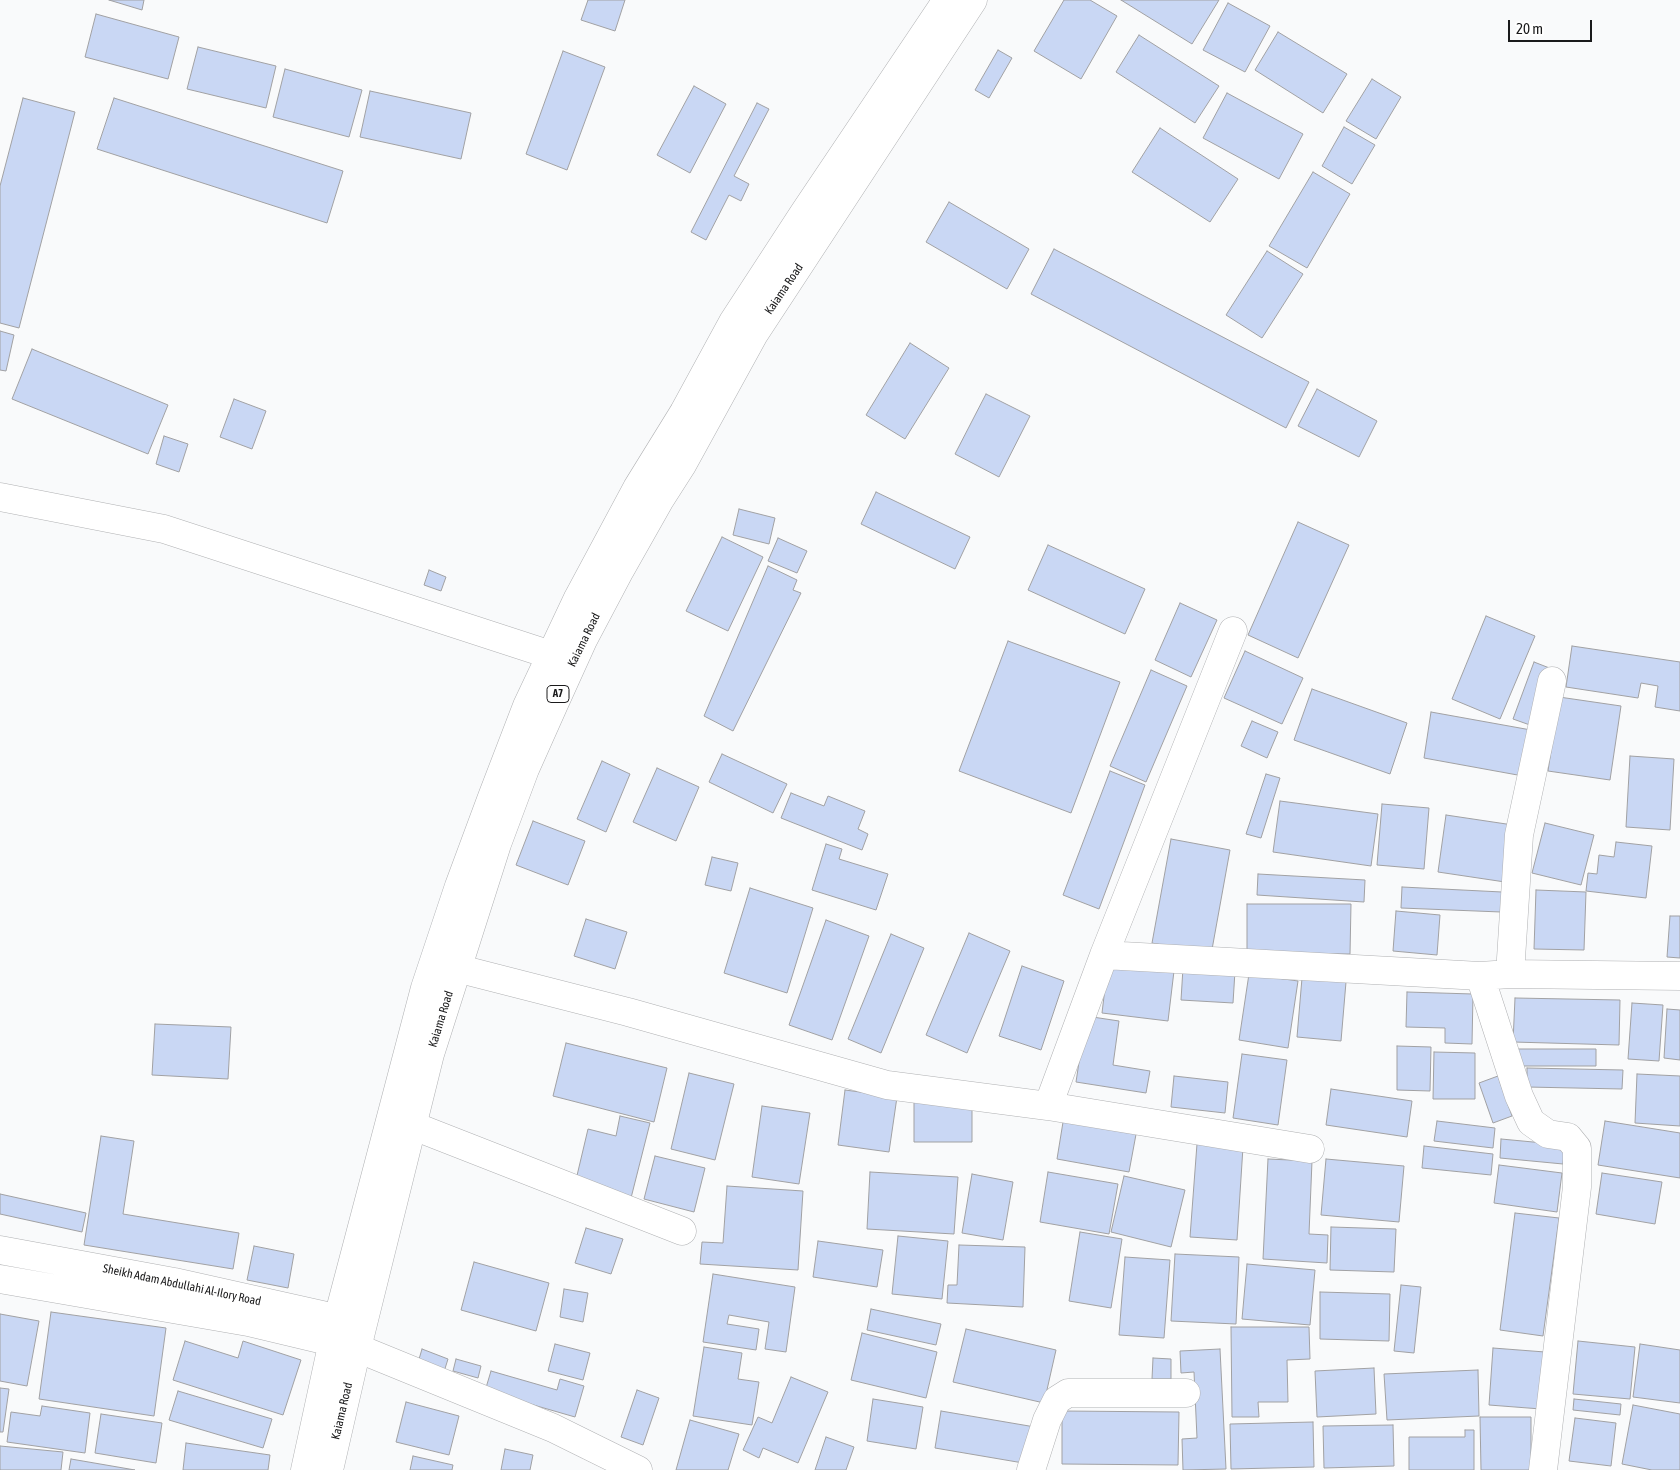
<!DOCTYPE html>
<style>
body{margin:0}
#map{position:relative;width:1680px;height:1470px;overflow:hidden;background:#f9fafb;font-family:"Asap Condensed",sans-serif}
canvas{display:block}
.scale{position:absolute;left:1508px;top:20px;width:84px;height:22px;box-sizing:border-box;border:2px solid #1a1a1b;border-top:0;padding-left:6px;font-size:15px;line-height:18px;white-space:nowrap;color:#1a1a1b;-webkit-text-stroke:4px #fff;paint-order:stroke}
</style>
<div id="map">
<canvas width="1680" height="1470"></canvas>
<div class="scale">20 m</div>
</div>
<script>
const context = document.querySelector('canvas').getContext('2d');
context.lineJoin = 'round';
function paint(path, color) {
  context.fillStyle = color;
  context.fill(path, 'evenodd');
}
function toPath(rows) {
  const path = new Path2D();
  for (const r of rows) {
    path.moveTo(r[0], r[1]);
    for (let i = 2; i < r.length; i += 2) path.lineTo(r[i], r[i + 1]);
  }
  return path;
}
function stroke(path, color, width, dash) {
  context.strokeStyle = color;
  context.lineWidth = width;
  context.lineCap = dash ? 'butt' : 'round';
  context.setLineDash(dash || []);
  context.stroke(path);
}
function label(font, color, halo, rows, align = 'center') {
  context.font = font + ' "Asap Condensed",sans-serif';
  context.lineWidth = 4;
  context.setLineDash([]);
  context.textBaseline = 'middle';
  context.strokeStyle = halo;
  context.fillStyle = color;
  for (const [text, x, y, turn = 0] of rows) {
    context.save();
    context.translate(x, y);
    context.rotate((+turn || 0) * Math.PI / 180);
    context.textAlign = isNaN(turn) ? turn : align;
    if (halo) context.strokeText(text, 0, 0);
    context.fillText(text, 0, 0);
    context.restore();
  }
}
const building = toPath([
 [109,0,144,0,142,10,109,0],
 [588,0,625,0,615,31,581,20,588,0],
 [1064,0,1090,0,1117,16,1081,79,1034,51,1064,0],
 [1121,0,1219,0,1192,44,1121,0],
 [1228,3,1270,26,1245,72,1203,50,1228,3],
 [96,14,179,37,168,79,85,57,96,14],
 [1278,32,1347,74,1323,113,1255,70,1278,32],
 [1139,35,1219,86,1195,123,1116,72,1139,35],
 [198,47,276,66,266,108,187,89,198,47],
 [998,50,1012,58,989,98,975,90,998,50],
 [563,51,605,67,567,170,526,154,563,51],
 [285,69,362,90,349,137,273,117,285,69],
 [1372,79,1401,97,1376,139,1346,121,1372,79],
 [694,86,726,104,690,173,657,155,694,86],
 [370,91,471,113,461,159,360,137,370,91],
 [1227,93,1303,134,1279,179,1203,138,1227,93],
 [23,98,75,112,19,328,0,323,0,186,23,98],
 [114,98,343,171,327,223,97,149,114,98],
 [757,103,769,109,734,176,749,184,741,201,729,195,706,240,691,232,757,103],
 [1344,127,1375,145,1352,184,1322,166,1344,127],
 [1160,128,1238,179,1210,222,1132,172,1160,128],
 [1313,172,1350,194,1307,268,1269,246,1313,172],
 [949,202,1029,249,1007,289,926,242,949,202],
 [1054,249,1309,382,1286,428,1031,294,1054,249],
 [1267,251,1303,274,1262,338,1226,315,1267,251],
 [0,331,14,335,6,371,0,370,0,331],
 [910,343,949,368,905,439,866,415,910,343],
 [32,349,168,405,148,454,12,399,32,349],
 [1317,389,1377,421,1359,457,1298,426,1317,389],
 [986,394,1030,416,999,477,955,454,986,394],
 [234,399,266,411,252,449,220,437,234,399],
 [164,436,188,444,179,472,156,464,164,436],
 [876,492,970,537,955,569,861,524,876,492],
 [739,509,775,518,769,544,733,535,739,509],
 [1298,522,1349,545,1298,658,1248,635,1298,522],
 [722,537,763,557,728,631,686,611,722,537],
 [778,538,807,551,797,573,768,561,778,538],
 [1048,545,1145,589,1125,634,1028,590,1048,545],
 [768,566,797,580,793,590,801,593,733,731,704,716,768,566],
 [429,570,446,577,441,591,424,585,429,570],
 [1180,603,1217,620,1191,677,1155,660,1180,603],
 [1486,616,1535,636,1500,719,1452,699,1486,616],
 [1008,641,1120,682,1071,813,959,771,1008,641],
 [1572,646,1680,662,1680,711,1655,707,1658,686,1641,683,1638,698,1566,687,1572,646],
 [1245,651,1303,678,1282,724,1224,698,1245,651],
 [1534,662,1552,669,1530,725,1513,719,1534,662],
 [1151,670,1187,686,1146,782,1110,766,1151,670],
 [1312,689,1407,723,1390,774,1294,740,1312,689],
 [1559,697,1621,706,1610,780,1548,771,1559,697],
 [1431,712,1531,730,1523,776,1424,758,1431,712],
 [1252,721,1278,732,1267,758,1241,746,1252,721],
 [722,754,787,784,773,813,709,782,722,754],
 [1630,756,1674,759,1670,830,1626,827,1630,756],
 [602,761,630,774,606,832,577,819,602,761],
 [657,768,699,787,676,841,633,822,657,768],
 [1110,771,1145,785,1099,909,1063,895,1110,771],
 [1266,774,1280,778,1261,838,1246,834,1266,774],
 [791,793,824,806,828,796,865,811,858,829,868,834,862,850,781,818,791,793],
 [1280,801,1378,814,1371,866,1273,852,1280,801],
 [1382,804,1429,808,1424,869,1377,865,1382,804],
 [1446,815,1513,825,1505,882,1438,872,1446,815],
 [533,821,585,841,568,885,516,865,533,821],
 [1545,823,1594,835,1581,885,1532,873,1545,823],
 [1171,839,1230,850,1211,955,1152,943,1171,839],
 [1616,842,1652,846,1646,898,1586,891,1588,873,1597,874,1599,855,1614,857,1616,842],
 [826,844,842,849,839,859,888,874,876,910,812,890,826,844],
 [712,857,738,863,731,891,705,885,712,857],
 [1258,874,1365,880,1364,902,1257,895,1258,874],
 [1402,887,1502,892,1501,912,1401,908,1402,887],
 [750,888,813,908,787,993,724,973,750,888],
 [1536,890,1586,892,1584,950,1534,949,1536,890],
 [1247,904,1351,904,1350,954,1247,953,1247,904],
 [1396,911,1440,915,1437,955,1393,951,1396,911],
 [1670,916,1680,916,1680,958,1667,957,1670,916],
 [586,919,627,932,615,969,574,956,586,919],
 [826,920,869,936,832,1040,789,1025,826,920],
 [969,933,1010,951,967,1053,926,1035,969,933],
 [891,934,924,948,881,1053,848,1039,891,934],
 [1108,963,1174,971,1168,1021,1102,1013,1108,963],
 [1022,966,1064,981,1041,1050,999,1036,1022,966],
 [1183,968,1235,971,1233,1003,1181,1000,1183,968],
 [1249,974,1298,981,1288,1048,1239,1040,1249,974],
 [1302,978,1346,982,1341,1041,1297,1037,1302,978],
 [1407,992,1473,994,1472,1044,1445,1043,1445,1028,1406,1027,1407,992],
 [1515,998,1620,1000,1619,1045,1513,1042,1515,998],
 [1632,1003,1663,1005,1659,1061,1628,1059,1632,1003],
 [1667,1009,1680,1010,1680,1060,1664,1058,1667,1009],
 [1086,1016,1119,1021,1113,1065,1150,1071,1146,1093,1076,1082,1086,1016],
 [155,1024,231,1027,228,1079,152,1075,155,1024],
 [566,1043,667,1068,654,1122,553,1096,566,1043],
 [1397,1046,1431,1047,1430,1091,1397,1090,1397,1046],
 [1514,1049,1596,1049,1596,1066,1514,1066,1514,1049],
 [1434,1052,1475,1053,1475,1099,1433,1099,1434,1052],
 [1242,1054,1287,1060,1278,1125,1233,1118,1242,1054],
 [1527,1068,1623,1070,1622,1089,1527,1087,1527,1068],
 [689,1073,734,1084,715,1160,671,1149,689,1073],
 [1637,1074,1680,1076,1680,1126,1635,1123,1637,1074],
 [1174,1076,1228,1082,1225,1113,1171,1107,1174,1076],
 [1498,1076,1512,1116,1493,1123,1479,1083,1498,1076],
 [1331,1089,1412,1101,1407,1137,1326,1125,1331,1089],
 [845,1090,897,1097,889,1152,838,1145,845,1090],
 [914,1102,972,1102,972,1142,914,1142,914,1102],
 [762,1106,810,1113,799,1184,752,1177,762,1106],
 [620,1116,650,1123,631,1198,575,1184,588,1129,616,1136,620,1116],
 [1064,1116,1137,1129,1129,1172,1057,1159,1064,1116],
 [1437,1121,1495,1128,1493,1148,1434,1141,1437,1121],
 [1605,1121,1680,1133,1680,1178,1598,1165,1605,1121],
 [101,1136,134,1141,123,1214,239,1233,233,1269,84,1245,101,1136],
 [1501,1139,1565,1145,1563,1164,1500,1158,1501,1139],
 [1197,1144,1243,1147,1237,1240,1190,1237,1197,1144],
 [1424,1146,1493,1154,1491,1175,1422,1168,1424,1146],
 [655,1156,705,1168,694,1212,644,1199,655,1156],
 [1268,1159,1312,1161,1309,1234,1328,1235,1327,1263,1263,1259,1268,1159],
 [1326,1159,1404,1166,1399,1222,1321,1215,1326,1159],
 [1499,1165,1562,1173,1557,1212,1494,1203,1499,1165],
 [870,1172,958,1177,954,1234,867,1229,870,1172],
 [1048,1172,1118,1184,1109,1234,1040,1222,1048,1172],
 [1602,1173,1662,1182,1655,1224,1596,1214,1602,1173],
 [972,1174,1013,1182,1003,1240,962,1233,972,1174],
 [1124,1176,1185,1190,1171,1247,1111,1232,1124,1176],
 [727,1186,803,1191,798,1270,700,1264,702,1242,723,1243,727,1186],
 [0,1194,86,1213,82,1232,0,1214,0,1194],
 [1515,1213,1559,1218,1543,1336,1500,1330,1515,1213],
 [1331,1227,1396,1229,1394,1272,1330,1270,1331,1227],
 [586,1228,623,1239,611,1274,575,1263,586,1228],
 [1080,1232,1122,1239,1111,1308,1069,1301,1080,1232],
 [898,1236,948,1241,942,1299,892,1294,898,1236],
 [818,1241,883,1250,877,1287,813,1277,818,1241],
 [959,1245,1025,1247,1023,1307,947,1303,948,1285,957,1285,959,1245],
 [254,1246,294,1254,288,1288,247,1280,254,1246],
 [1175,1254,1239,1257,1236,1324,1171,1321,1175,1254],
 [1125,1257,1170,1260,1164,1338,1119,1335,1125,1257],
 [474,1262,549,1283,536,1331,461,1310,474,1262],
 [1247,1264,1315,1270,1310,1325,1242,1319,1247,1264],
 [713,1274,795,1287,786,1352,765,1349,769,1322,729,1315,727,1324,759,1329,756,1350,703,1342,713,1274],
 [1401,1285,1421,1287,1414,1353,1394,1351,1401,1285],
 [564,1289,588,1293,583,1322,560,1317,564,1289],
 [1320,1292,1390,1294,1389,1341,1320,1339,1320,1292],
 [871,1309,941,1324,936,1345,867,1330,871,1309],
 [51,1312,166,1328,154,1416,39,1399,51,1312],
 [0,1314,39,1321,27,1386,0,1381,0,1314],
 [1231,1327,1309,1327,1310,1359,1287,1360,1288,1402,1258,1402,1259,1417,1232,1417,1231,1327],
 [966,1329,1056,1350,1044,1403,953,1382,966,1329],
 [862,1333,937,1352,926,1398,851,1380,862,1333],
 [185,1341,238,1358,243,1341,301,1360,283,1415,173,1380,185,1341],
 [1578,1341,1635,1347,1630,1399,1573,1394,1578,1341],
 [555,1344,590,1353,583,1380,548,1371,555,1344],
 [1640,1344,1680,1350,1680,1403,1633,1397,1640,1344],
 [704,1347,742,1353,738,1379,759,1382,752,1425,693,1416,704,1347],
 [1493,1348,1545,1352,1541,1409,1489,1405,1493,1348],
 [422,1349,448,1359,443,1375,417,1366,422,1349],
 [1220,1349,1226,1469,1183,1470,1182,1439,1197,1438,1194,1372,1181,1373,1180,1351,1220,1349],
 [1153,1358,1171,1359,1171,1379,1152,1379,1153,1358],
 [456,1359,481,1366,478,1378,453,1371,456,1359],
 [1374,1368,1376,1414,1317,1417,1315,1371,1374,1368],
 [1478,1370,1479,1416,1387,1420,1384,1374,1478,1370],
 [491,1371,557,1390,560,1379,584,1386,575,1417,485,1391,491,1371],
 [791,1377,828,1392,798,1463,763,1448,759,1458,743,1450,758,1417,772,1423,791,1377],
 [0,1388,9,1389,3,1432,0,1432,0,1388],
 [637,1390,659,1398,643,1445,621,1437,637,1390],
 [178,1391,272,1419,263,1448,169,1420,178,1391],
 [873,1399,923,1407,916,1449,867,1441,873,1399],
 [1574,1399,1621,1404,1620,1415,1573,1410,1574,1399],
 [406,1402,459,1416,449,1455,396,1442,406,1402],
 [1633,1405,1680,1414,1680,1470,1652,1470,1622,1464,1633,1405],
 [42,1406,90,1413,85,1453,7,1442,11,1412,40,1416,42,1406],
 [941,1411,1035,1427,1029,1464,935,1448,941,1411],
 [1062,1411,1179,1412,1178,1465,1062,1464,1062,1411],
 [101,1414,162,1423,156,1463,95,1453,101,1414],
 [1480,1417,1531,1417,1531,1470,1481,1470,1480,1417],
 [1575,1418,1616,1423,1611,1466,1569,1461,1575,1418],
 [690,1420,739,1434,728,1470,676,1470,690,1420],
 [1313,1422,1314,1467,1231,1469,1230,1424,1313,1422],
 [1393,1425,1394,1466,1324,1468,1323,1426,1393,1425],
 [1465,1430,1474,1430,1474,1470,1409,1470,1409,1437,1465,1437,1465,1430],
 [826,1437,854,1447,846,1470,815,1470,826,1437],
 [186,1443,270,1455,268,1470,183,1470,186,1443],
 [0,1446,63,1452,61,1470,0,1470,0,1446],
 [505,1449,533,1455,530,1470,501,1470,505,1449],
 [413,1456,453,1465,452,1470,410,1470,413,1456],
 [71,1459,135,1470,69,1470,71,1459]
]);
const minor = toPath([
 [0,497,164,529,551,655],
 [1104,955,1480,976,1510,974,1680,976],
 [456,968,628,1012,887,1085,1048,1106,1310,1149],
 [1510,974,1519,835,1552,681],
 [1480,976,1519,1096,1531,1122,1548,1134,1568,1137,1577,1148,1577,1187,1543,1470],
 [1048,1106,1104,955,1233,631],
 [411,1125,682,1231],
 [0,1250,174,1282,362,1324],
 [0,1279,248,1322,357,1348,553,1428,638,1470],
 [1031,1470,1047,1420,1057,1400,1068,1393,1186,1393]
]);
const highway = toPath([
 [305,1470,338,1318,425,988,459,886,492,797,527,706,578,598,637,488,684,412,733,322,804,213,947,0],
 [329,1470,357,1348,430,1054,497,844,525,769,554,704,583,640,620,570,659,501,682,465,754,334,973,0]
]);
const shields = [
 [558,694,22]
];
const shieldNames = [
 ["A7",558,694]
];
const streetNames = [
 ["Kaiama Road",784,289,-56],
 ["Kaiama Road",584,640,-64],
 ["Kaiama Road",441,1019,-73],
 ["Sheikh Adam Abdullahi Al-Ilory Road",182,1285,12],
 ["Kaiama Road",342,1411,-77]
];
paint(building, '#c9d7f4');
stroke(building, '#a1a1a3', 1);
stroke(minor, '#b0b1b3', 29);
stroke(highway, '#b0b1b3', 29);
stroke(minor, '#fff', 28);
stroke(highway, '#fff', 28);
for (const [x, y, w] of shields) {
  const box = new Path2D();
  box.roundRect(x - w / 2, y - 8.5, w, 17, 4);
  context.fillStyle = '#fff';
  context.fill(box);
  stroke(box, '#1a1a1b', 1);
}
label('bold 11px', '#1a1a1b', null, shieldNames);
label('12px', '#1a1a1b', '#fff', streetNames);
</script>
